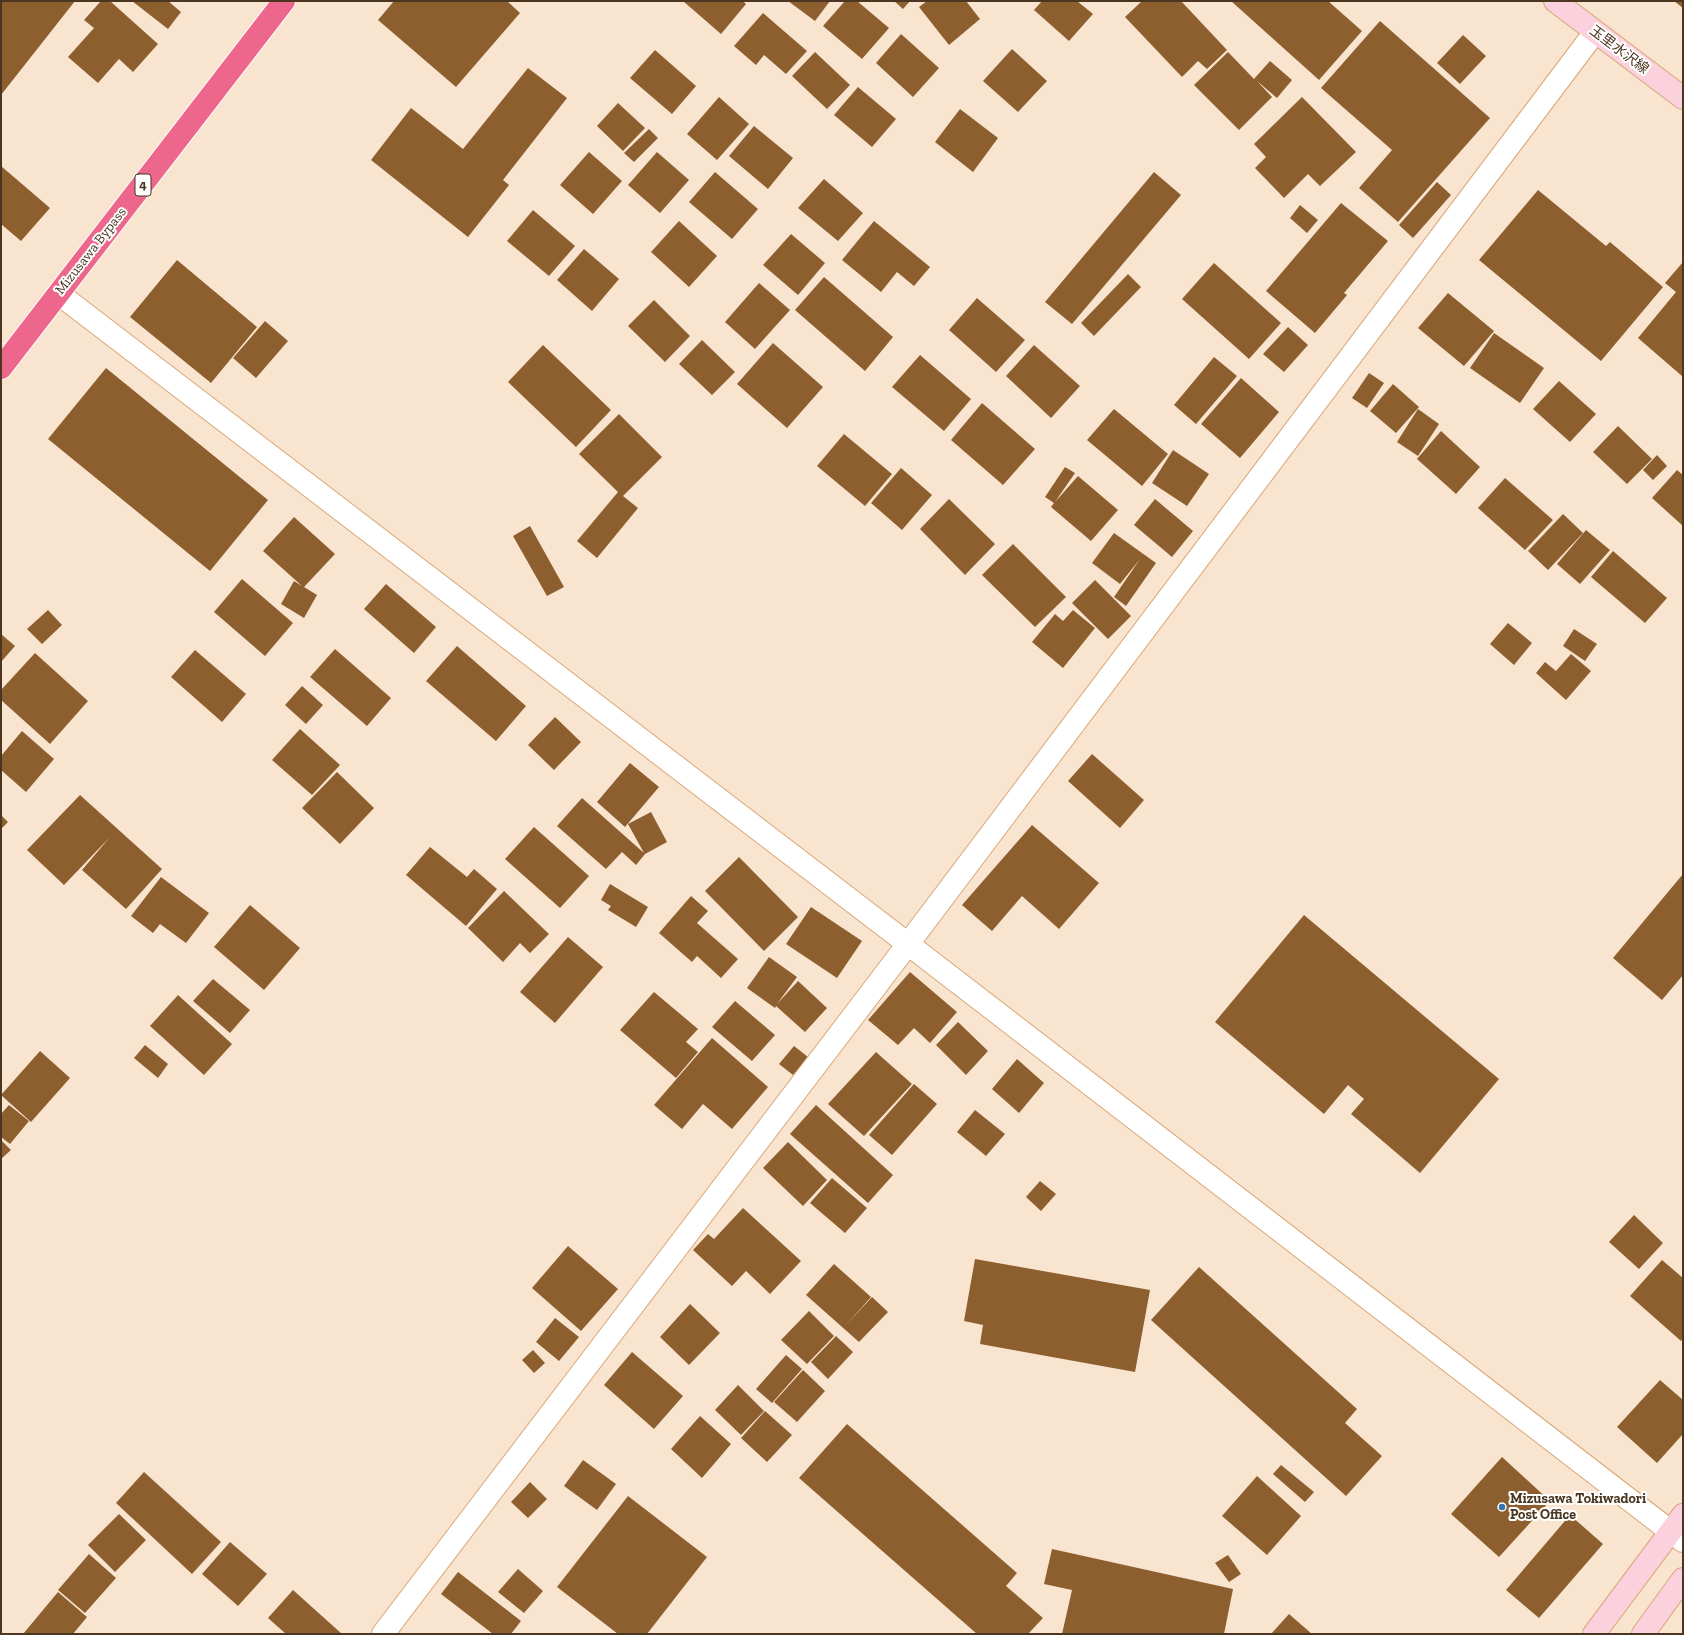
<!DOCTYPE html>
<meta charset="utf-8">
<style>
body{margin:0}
#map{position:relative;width:1684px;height:1635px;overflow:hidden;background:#f9e4d0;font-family:"Zilla Slab",serif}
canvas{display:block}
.frame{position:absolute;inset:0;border:2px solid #4a3621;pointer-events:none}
</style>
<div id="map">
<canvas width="1684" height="1635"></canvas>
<div class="frame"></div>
</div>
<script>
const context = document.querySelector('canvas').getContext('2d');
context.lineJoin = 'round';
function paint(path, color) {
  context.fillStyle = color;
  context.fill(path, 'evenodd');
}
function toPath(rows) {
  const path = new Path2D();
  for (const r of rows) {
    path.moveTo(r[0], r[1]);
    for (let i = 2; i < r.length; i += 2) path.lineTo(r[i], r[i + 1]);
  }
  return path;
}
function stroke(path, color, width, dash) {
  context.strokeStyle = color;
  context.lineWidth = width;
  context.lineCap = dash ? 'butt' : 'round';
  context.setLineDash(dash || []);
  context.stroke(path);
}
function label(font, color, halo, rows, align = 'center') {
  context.font = font + ' "Zilla Slab","Noto Sans JP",serif';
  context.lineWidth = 4;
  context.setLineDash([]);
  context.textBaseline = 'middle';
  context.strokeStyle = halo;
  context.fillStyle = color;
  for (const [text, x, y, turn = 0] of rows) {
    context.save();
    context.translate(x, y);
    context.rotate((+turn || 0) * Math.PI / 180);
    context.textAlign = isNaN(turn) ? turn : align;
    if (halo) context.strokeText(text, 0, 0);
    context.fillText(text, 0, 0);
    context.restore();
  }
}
const building = toPath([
 [1,1,75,1,1,95],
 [101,1,110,1,158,44,133,72,119,59,98,83,68,57,94,28,84,20],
 [132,1,168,1,181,12,168,29],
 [394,1,507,1,520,13,456,87,378,20],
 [683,1,743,1,746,4,721,34],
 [788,1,830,1,815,21],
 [845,1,857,1,889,28,862,59,823,26],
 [894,1,910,1,903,9],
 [927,1,966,1,980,19,949,45,919,7],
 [1042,1,1077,1,1093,14,1069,41,1034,10],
 [1142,1,1181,1,1227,50,1207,69,1198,61,1182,77,1125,17],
 [1231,1,1328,1,1362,31,1319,80],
 [1674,1,1683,1,1683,8],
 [763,13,807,51,786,74,764,55,756,65,734,46],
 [1380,21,1490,118,1398,222,1359,188,1392,150,1321,88],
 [901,34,939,68,913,97,876,63],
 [1463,35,1486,56,1460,84,1437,63],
 [1012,49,1047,81,1018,112,983,81],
 [655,50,696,86,672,114,630,78],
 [815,52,850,85,827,109,792,76],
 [1228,52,1254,79,1270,61,1292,80,1277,98,1257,81,1272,97,1239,130,1194,85],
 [528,68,567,98,503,180,509,185,468,237,371,160,411,108,463,149],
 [858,87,896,119,872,147,834,115],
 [719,97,749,124,717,160,687,134],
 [1302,97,1356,152,1320,186,1308,174,1284,198,1255,168,1266,157,1254,144],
 [618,103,645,128,623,151,597,126],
 [960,109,998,138,973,172,935,142],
 [754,126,793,158,768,189,729,156],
 [649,129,658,138,634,162,624,153],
 [589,152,622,181,593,214,560,185],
 [657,152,689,180,660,213,628,185],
 [1,166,50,208,21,241,1,224],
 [715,172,758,209,732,239,689,202],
 [1154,172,1181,195,1072,324,1045,302],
 [824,179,863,213,838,241,798,208],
 [1437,182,1451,195,1413,238,1399,225],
 [1538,190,1606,246,1610,242,1663,287,1601,361,1479,260],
 [1341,203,1388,241,1344,293,1347,295,1315,333,1266,291],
 [1300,205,1318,220,1307,233,1290,218],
 [533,210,575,246,549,276,507,241],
 [679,221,717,256,689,287,651,252],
 [874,221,930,267,914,286,897,272,881,292,842,260],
 [791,234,825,263,798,295,763,265],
 [584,249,619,279,592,311,557,280],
 [177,260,257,327,211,383,130,317],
 [1683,262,1683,375,1682,376,1638,338,1676,292,1665,283],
 [1214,263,1281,323,1249,359,1182,299],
 [1128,274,1141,287,1094,336,1081,323],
 [824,277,893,337,865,371,795,310],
 [759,283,790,310,755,349,725,322],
 [1448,293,1494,331,1464,366,1418,328],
 [977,298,1025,340,996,372,949,330],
 [654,300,690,336,665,362,628,326],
 [265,321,288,341,256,378,233,358],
 [1288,327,1308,345,1284,372,1263,354],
 [1494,333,1544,368,1520,403,1470,368],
 [702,340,735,372,712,395,679,364],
 [773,343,823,387,787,428,737,384],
 [543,345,611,410,576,447,508,382],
 [1034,345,1080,386,1051,418,1006,376],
 [920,355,971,399,944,431,892,387],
 [1214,357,1237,376,1196,424,1174,405],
 [106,368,268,500,210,571,48,439],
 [1369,373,1384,383,1367,408,1352,398],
 [1241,378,1279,412,1240,458,1201,424],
 [1559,381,1596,414,1570,442,1533,409],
 [1393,384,1419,407,1396,433,1370,411],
 [982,403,1035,449,1003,485,951,440],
 [1114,409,1168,454,1142,486,1087,440],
 [1418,409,1439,424,1418,456,1397,442],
 [619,414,662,457,623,496,638,508,597,558,577,541,618,492,579,454],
 [1618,426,1652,459,1627,484,1593,452],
 [1441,431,1480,467,1456,494,1417,459],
 [844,434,892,474,865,506,817,466],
 [1173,450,1209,474,1187,506,1152,483],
 [1657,455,1667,466,1653,480,1643,470],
 [1065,467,1075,473,1055,502,1078,476,1118,510,1091,541,1051,507,1054,503,1045,497],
 [901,468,932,495,902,530,871,503],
 [1677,470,1683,475,1683,526,1652,498],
 [1505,478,1553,520,1525,550,1478,508],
 [949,499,995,544,965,575,920,529],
 [1155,499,1193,531,1172,557,1134,525],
 [1563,514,1583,533,1548,570,1528,551],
 [294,517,335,554,304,587,317,595,304,618,281,604,294,581,302,586,263,551],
 [530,526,564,587,547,596,513,536],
 [1586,530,1610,550,1580,584,1557,564],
 [1114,533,1156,563,1126,606,1114,597,1140,559,1120,584,1092,563],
 [1013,544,1066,597,1035,627,982,575],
 [1613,551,1667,598,1645,623,1591,577],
 [242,579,293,623,265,656,214,612],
 [1095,580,1131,616,1108,639,1072,603],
 [386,584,436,627,414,653,364,609],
 [48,610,62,625,42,644,27,629],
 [1073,610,1095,628,1063,668,1032,642,1055,614,1063,621],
 [1508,623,1532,643,1514,665,1490,644],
 [1574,629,1597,644,1585,661,1563,646],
 [1,634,15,646,1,662],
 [457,646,526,706,496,741,426,681],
 [335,649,391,698,367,726,310,677],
 [195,650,246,694,222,722,171,677],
 [35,653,88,701,50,744,1,700,1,690],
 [1571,654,1591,671,1566,700,1536,673,1545,662,1556,671],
 [302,686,323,705,306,724,285,705],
 [555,717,581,742,554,770,528,745],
 [300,729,340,765,312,795,272,760],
 [22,731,54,759,26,792,1,770,1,756],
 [1092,754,1144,800,1120,828,1068,781],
 [630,763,659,787,625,827,597,802],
 [337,772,374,808,340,844,302,808],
 [80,795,162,869,126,909,82,870,110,837,64,885,27,850],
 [582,798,644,853,628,824,651,812,667,842,645,854,636,865,622,852,606,869,557,826],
 [1,815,8,822,1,829],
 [1032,825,1099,883,1059,929,1022,896,992,931,962,905],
 [534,827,589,876,560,908,505,859],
 [430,847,467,877,474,869,497,889,466,926,406,875],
 [739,857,798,917,764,951,705,891],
 [1683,874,1683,975,1662,1000,1613,958],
 [161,877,209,913,186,943,160,924,153,933,131,916],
 [610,884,648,907,636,927,608,910,611,906,601,900],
 [504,891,549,934,530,953,520,943,503,962,468,928],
 [691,896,708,911,697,923,738,959,721,978,697,956,692,962,659,933],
 [250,905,300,948,264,990,214,947],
 [811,907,862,941,837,978,786,944],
 [1304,915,1499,1079,1420,1173,1351,1114,1364,1099,1348,1085,1324,1114,1215,1022],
 [568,937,603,967,555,1023,520,992],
 [769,957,797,977,777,1004,798,981,827,1008,805,1032,776,1006,775,1008,747,988],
 [910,972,957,1012,930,1043,914,1028,898,1045,868,1020],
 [213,979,250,1010,230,1033,193,1001],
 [654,992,698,1029,686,1042,698,1052,676,1078,620,1030],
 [178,995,232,1044,204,1075,150,1026],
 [735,1001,775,1035,752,1061,712,1027],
 [958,1022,988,1051,966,1075,936,1045],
 [712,1038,768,1087,732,1129,703,1104,682,1129,654,1105],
 [145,1045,168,1064,158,1078,134,1058],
 [794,1046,808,1057,793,1075,779,1064],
 [40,1051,70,1078,31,1122,1,1095],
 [876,1052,912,1084,864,1136,828,1104],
 [1017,1059,1044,1083,1019,1113,992,1089],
 [914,1084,937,1104,892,1155,869,1135],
 [9,1105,29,1121,10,1144,1,1137,1,1114],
 [816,1105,893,1175,868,1203,790,1134],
 [975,1110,1005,1134,986,1156,957,1132],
 [1,1140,11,1150,1,1159],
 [788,1142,827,1180,803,1206,763,1168],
 [832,1178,867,1208,845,1233,810,1203],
 [1040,1181,1056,1194,1041,1211,1026,1197],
 [743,1208,801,1261,770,1294,746,1271,732,1286,693,1250,708,1234,714,1239],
 [1634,1215,1663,1243,1639,1269,1609,1242],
 [568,1246,618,1289,581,1331,532,1288],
 [975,1259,1150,1290,1135,1372,980,1344,983,1325,964,1321],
 [1662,1260,1683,1278,1683,1338,1681,1341,1630,1296],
 [834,1264,871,1297,846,1325,872,1297,888,1312,859,1342,806,1295],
 [1199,1267,1357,1409,1345,1423,1382,1456,1346,1496,1151,1320],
 [690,1304,720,1333,689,1365,660,1337],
 [809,1311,834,1336,807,1364,781,1340],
 [555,1318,579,1337,559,1361,536,1342],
 [836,1336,853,1352,828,1379,811,1362],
 [533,1350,545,1363,534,1373,522,1360],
 [632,1352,683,1396,654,1429,604,1385],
 [786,1355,802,1369,772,1403,756,1389],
 [803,1370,825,1391,797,1422,774,1402],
 [1660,1380,1683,1400,1683,1434,1657,1463,1617,1427],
 [738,1385,764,1411,741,1435,715,1410],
 [765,1411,792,1435,767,1462,741,1438],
 [700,1416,731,1444,702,1478,671,1449],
 [847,1424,1017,1573,1006,1586,1043,1618,1028,1634,977,1634,799,1478],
 [1502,1457,1550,1501,1499,1557,1451,1514],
 [583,1460,616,1484,597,1510,564,1486],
 [1281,1465,1314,1492,1305,1502,1273,1474],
 [144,1472,221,1542,192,1574,116,1503],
 [1257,1476,1301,1516,1267,1555,1222,1516],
 [530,1482,547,1499,528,1518,511,1502],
 [628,1496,707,1557,647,1634,618,1634,557,1587],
 [119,1514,146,1540,115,1572,88,1545],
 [1570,1515,1603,1544,1539,1618,1506,1590],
 [230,1542,267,1574,238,1606,202,1574],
 [1052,1549,1233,1589,1224,1634,1062,1634,1072,1590,1044,1584],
 [89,1554,116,1578,85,1613,58,1590],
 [1228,1555,1241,1574,1229,1582,1215,1563],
 [518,1569,543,1591,524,1613,498,1592],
 [458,1572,521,1621,511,1634,493,1634,441,1594],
 [293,1590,342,1634,286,1634,268,1618],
 [58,1592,87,1617,73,1634,23,1634],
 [1289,1614,1312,1634,1271,1634]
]);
const street = toPath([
 [59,294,908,944,1683,1541],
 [383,1634,908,944,1595,32]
]);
const secondary = toPath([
 [1555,1,1683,98],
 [1594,1634,1683,1515],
 [1643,1634,1683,1579]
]);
const highway = toPath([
 [1,368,284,1]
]);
const markers = [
 [1502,1507,4,"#3376ac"]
];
const shields = [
 [143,185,16]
];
const shieldNames = [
 ["4",143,185]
];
const streetNames = [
 ["玉里水沢線",1619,50,37],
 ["Mizusawa Bypass",91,251,-52]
];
const poiNames = [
 ["Mizusawa Tokiwadori",1510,1499],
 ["Post Office",1510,1515]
];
paint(building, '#8d5f2e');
stroke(street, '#d8a675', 24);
stroke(secondary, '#d8a675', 24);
stroke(highway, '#fff', 24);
stroke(street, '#fff', 22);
stroke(secondary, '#fad1dc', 22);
stroke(highway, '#ed668b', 22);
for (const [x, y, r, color] of markers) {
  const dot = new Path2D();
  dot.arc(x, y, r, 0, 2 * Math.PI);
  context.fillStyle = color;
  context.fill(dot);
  stroke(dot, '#fff', 1.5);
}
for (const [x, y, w] of shields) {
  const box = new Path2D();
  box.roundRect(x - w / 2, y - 11, w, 22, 3);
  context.fillStyle = '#fff';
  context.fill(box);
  stroke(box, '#4a3621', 1);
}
label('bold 13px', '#4a3621', null, shieldNames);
label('14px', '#4a3621', '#fff', streetNames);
label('bold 14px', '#4a3621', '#fff', poiNames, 'left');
</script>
